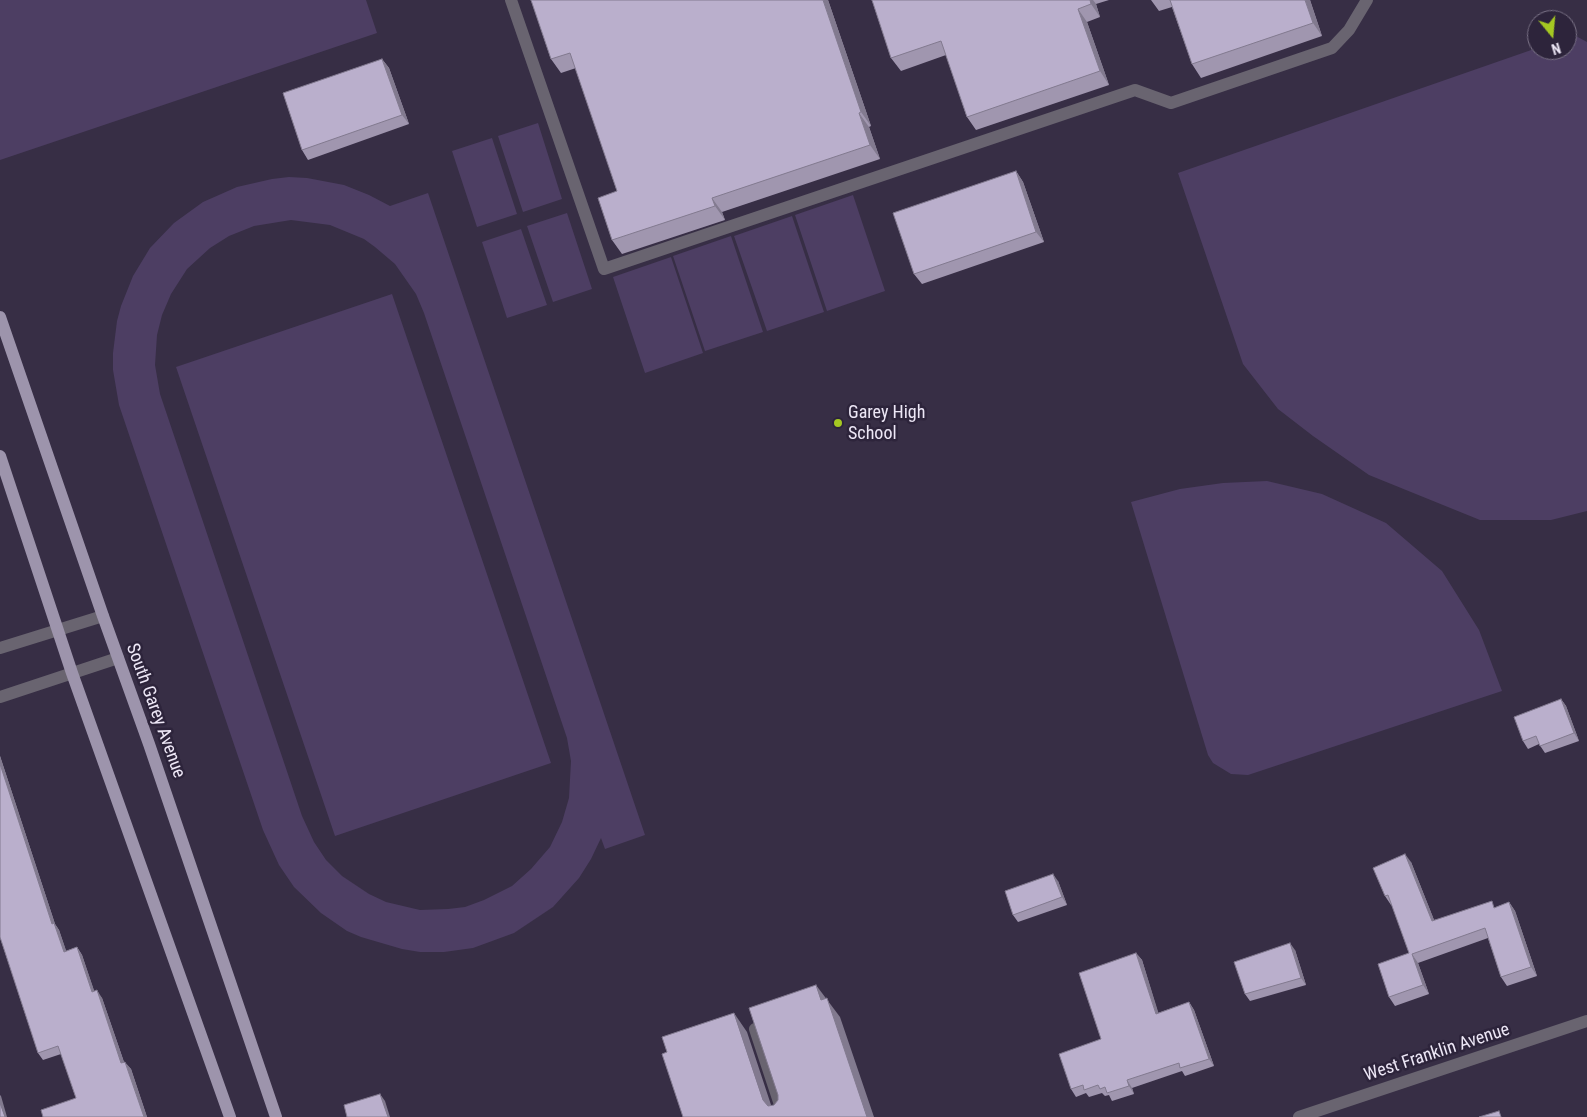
<!DOCTYPE html>
<style>
body{margin:0}
#map{position:relative;width:1587px;height:1117px;overflow:hidden;background:#372e45;font-family:"Roboto Condensed",sans-serif}
canvas{display:block}
.north{position:absolute;left:1527px;top:10px;width:50px;height:50px;box-sizing:border-box;background:#2d243b;border:1px solid #7a7286;border-radius:50%;rotate:163deg;font-size:14px;font-weight:700;line-height:20px;text-align:center;color:#ede7f6}
.north::after{content:'';display:block;margin:auto;width:18px;height:22px;background:#a5c822;clip-path:polygon(50% 0,100% 100%,50% 72%,0 100%)}
</style>
<div id="map">
<canvas width="1587" height="1117"></canvas>
<div class="north">N</div>
</div>
<script>
const context = document.querySelector('canvas').getContext('2d');
context.lineJoin = 'round';
function paint(path, color) {
  context.fillStyle = color;
  context.fill(path, 'evenodd');
}
function toPath(rows) {
  const path = new Path2D();
  for (const r of rows) {
    path.moveTo(r[0], r[1]);
    for (let i = 2; i < r.length; i += 2) path.lineTo(r[i], r[i + 1]);
  }
  return path;
}
function stroke(path, color, width, dash) {
  context.strokeStyle = color;
  context.lineWidth = width;
  context.lineCap = dash ? 'butt' : 'round';
  context.setLineDash(dash || []);
  context.stroke(path);
}
function label(font, color, halo, rows, align = 'center') {
  context.font = font + ' "Roboto Condensed",sans-serif';
  context.lineWidth = 5;
  context.setLineDash([]);
  context.textBaseline = 'middle';
  context.strokeStyle = halo;
  context.fillStyle = color;
  for (const [text, x, y, turn = 0] of rows) {
    context.save();
    context.translate(x, y);
    context.rotate((+turn || 0) * Math.PI / 180);
    context.textAlign = isNaN(turn) ? turn : align;
    if (halo) context.strokeText(text, 0, 0);
    context.fillText(text, 0, 0);
    context.restore();
  }
}
const green = toPath([
 [0,0,366,0,377,33,0,160],
 [1574,35,1587,42,1587,511,1551,520,1480,520,1369,475,1313,436,1278,409,1243,364,1178,173,1537,48,1537,50,1567,50,1567,38],
 [538,123,562,199,523,212,498,136],
 [492,138,517,214,477,227,452,151],
 [289,177,307,178,344,185,369,195,390,206,428,193,645,835,605,849,601,838,591,859,579,878,553,907,514,933,473,948,444,952,420,952,402,949,361,937,347,931,321,913,294,887,279,865,263,830,119,405,113,370,113,353,117,321,121,306,133,276,150,248,174,223,203,202,237,187,272,179],
 [291,220,330,225,364,239,375,247,395,264,416,294,424,313,567,738,571,761,569,798,562,822,550,847,531,869,512,886,484,900,465,907,448,909,420,910,386,902,369,894,342,876,326,860,314,842,302,816,160,394,155,365,157,335,162,315,171,294,187,269,210,248,229,236,254,226],
 [853,195,885,291,827,311,795,215],
 [567,213,592,289,553,302,527,226],
 [792,216,824,312,767,331,734,236],
 [521,229,547,305,507,318,482,242],
 [731,236,763,332,705,351,673,256],
 [671,257,703,353,645,373,613,277],
 [392,294,551,763,335,836,176,367],
 [1267,481,1322,494,1386,523,1442,571,1479,630,1502,691,1248,775,1231,774,1213,763,1208,755,1131,502,1180,489,1223,483]
]);
const service = toPath([
 [511,0,604,269,1135,90,1171,103,1332,48,1349,30,1367,0],
 [755,1029,784,1117]
]);
const minor = toPath([
 [0,648,103,616],
 [0,697,118,658],
 [1299,1117,1587,1021]
]);
const primary = toPath([
 [0,317,103,616,149,744,276,1117],
 [0,456,72,673,230,1117]
]);
const wall = toPath([
 [531,0,828,0,871,126,869,127,880,159,722,212,725,220,622,254,612,240,617,191,576,68,561,73,551,59],
 [872,0,1109,0,1096,4,1100,17,1087,22,1109,85,976,130,967,117,946,55,901,71,891,58],
 [1151,0,1310,0,1322,36,1201,78,1192,64,1172,7,1159,11],
 [382,59,389,68,409,124,308,160,302,150],
 [1016,171,1023,182,1044,242,922,284,914,274],
 [1561,699,1566,706,1579,741,1545,753,1539,744,1528,749,1523,741],
 [0,756,55,924,59,930,66,951,77,947,82,955,94,991,102,998,124,1062,131,1069,147,1117,43,1117,76,1098,61,1054,43,1060,38,1053,0,937],
 [1411,862,1434,920,1496,907,1509,902,1515,911,1537,976,1507,986,1501,977,1488,938,1418,963,1429,994,1395,1006,1389,997,1409,953,1392,905,1391,905,1385,896],
 [1058,881,1067,905,1018,922,1013,915],
 [1295,950,1306,985,1250,1001,1245,994],
 [1136,953,1142,960,1158,1013,1189,1002,1194,1010,1214,1066,1185,1076,1182,1071,1132,1088,1134,1094,1112,1101,1109,1095,1105,1096,1102,1093,1089,1097,1086,1093,1076,1097,1071,1089,1101,1039]
]);
const shadedWall = toPath([
 [823,0,828,0,871,126,861,112],
 [1090,0,1093,0,1096,4,1100,17,1091,4],
 [1305,0,1310,0,1322,36,1313,23],
 [1078,9,1087,22,1109,85,1100,71],
 [382,59,389,68,409,124,402,115],
 [859,113,869,127,880,159,870,145],
 [1016,171,1023,182,1044,242,1036,232],
 [712,198,722,212,725,220,715,206],
 [1561,699,1566,706,1579,741,1574,733],
 [0,756,55,924,59,930,69,959,64,952,52,924,0,764],
 [1405,854,1411,862,1438,930,1432,921],
 [1053,874,1058,881,1067,905,1062,897],
 [1509,902,1515,911,1537,976,1531,967],
 [1290,943,1295,950,1306,985,1301,978],
 [77,947,82,955,97,999,92,992],
 [1136,953,1142,960,1161,1021,1156,1014],
 [1412,954,1418,963,1429,994,1423,985],
 [816,985,840,1017,874,1117,867,1117,821,1000],
 [97,990,102,998,127,1071,121,1063],
 [1189,1002,1194,1010,1214,1066,1209,1059],
 [734,1013,747,1032,775,1117,763,1100],
 [125,1062,131,1069,147,1117,144,1117],
 [1127,1080,1132,1088,1134,1094,1129,1086],
 [380,1094,385,1101,390,1117,388,1117],
 [0,1095,1,1096,7,1117,5,1117,0,1103]
]);
const building = toPath([
 [531,0,823,0,861,112,859,113,870,145,712,198,715,206,612,240,598,198,617,191,570,53,551,59,531,0],
 [872,0,1090,0,1091,4,1078,9,1100,71,967,117,941,41,891,58,872,0],
 [1170,0,1305,0,1313,23,1192,64,1170,0],
 [382,59,402,115,302,150,283,93,382,59],
 [1016,171,1036,232,914,274,893,213,1016,171],
 [1561,699,1574,733,1540,746,1536,736,1523,741,1514,717,1561,699],
 [0,764,52,924,54,923,64,952,77,947,92,992,97,990,121,1063,125,1062,144,1117,43,1117,41,1110,76,1098,58,1046,38,1053,0,937,0,764],
 [1405,854,1432,921,1492,901,1494,908,1509,902,1531,967,1501,977,1485,928,1412,954,1423,985,1389,997,1378,964,1409,953,1388,895,1385,896,1373,868,1405,854],
 [1053,874,1062,897,1013,915,1005,891,1053,874],
 [1290,943,1301,978,1245,994,1234,962,1290,943],
 [1136,953,1156,1014,1189,1002,1209,1059,1180,1068,1179,1063,1127,1080,1129,1086,1107,1093,1105,1087,1100,1089,1098,1085,1084,1090,1083,1085,1071,1089,1059,1054,1101,1039,1079,973,1136,953],
 [816,985,821,1000,827,998,867,1117,683,1117,662,1054,667,1052,662,1037,734,1013,763,1100,768,1106,774,1105,778,1100,778,1095,749,1008,816,985],
 [380,1094,388,1117,347,1117,344,1105,380,1094],
 [0,1103,5,1117,0,1117,0,1103],
 [1499,1111,1501,1117,1479,1117,1499,1111]
]);
const markers = [
 [838,423,5,"#a5c822"]
];
const poiNames = [
 ["Garey High",848,413],
 ["School",848,434]
];
const streetNames = [
 ["South Garey Avenue",155,711,70],
 ["West Franklin Avenue",1437,1053,-18]
];
paint(green, '#4d3e63');
stroke(service, '#696470', 12);
stroke(minor, '#696470', 12);
stroke(primary, '#9d94ac', 12);
paint(wall, '#a096af');
paint(shadedWall, '#827a8f');
paint(building, '#baafcc');
stroke(building, '#827a8f', 1);
for (const [x, y, r, color] of markers) {
  const dot = new Path2D();
  dot.arc(x, y, r, 0, 2 * Math.PI);
  context.fillStyle = color;
  context.fill(dot);
  stroke(dot, '#2d243b', 2);
}
label('18px', '#ede7f6', '#2d243b', poiNames, 'left');
label('18px', '#ede7f6', '#2d243b', streetNames);
</script>
